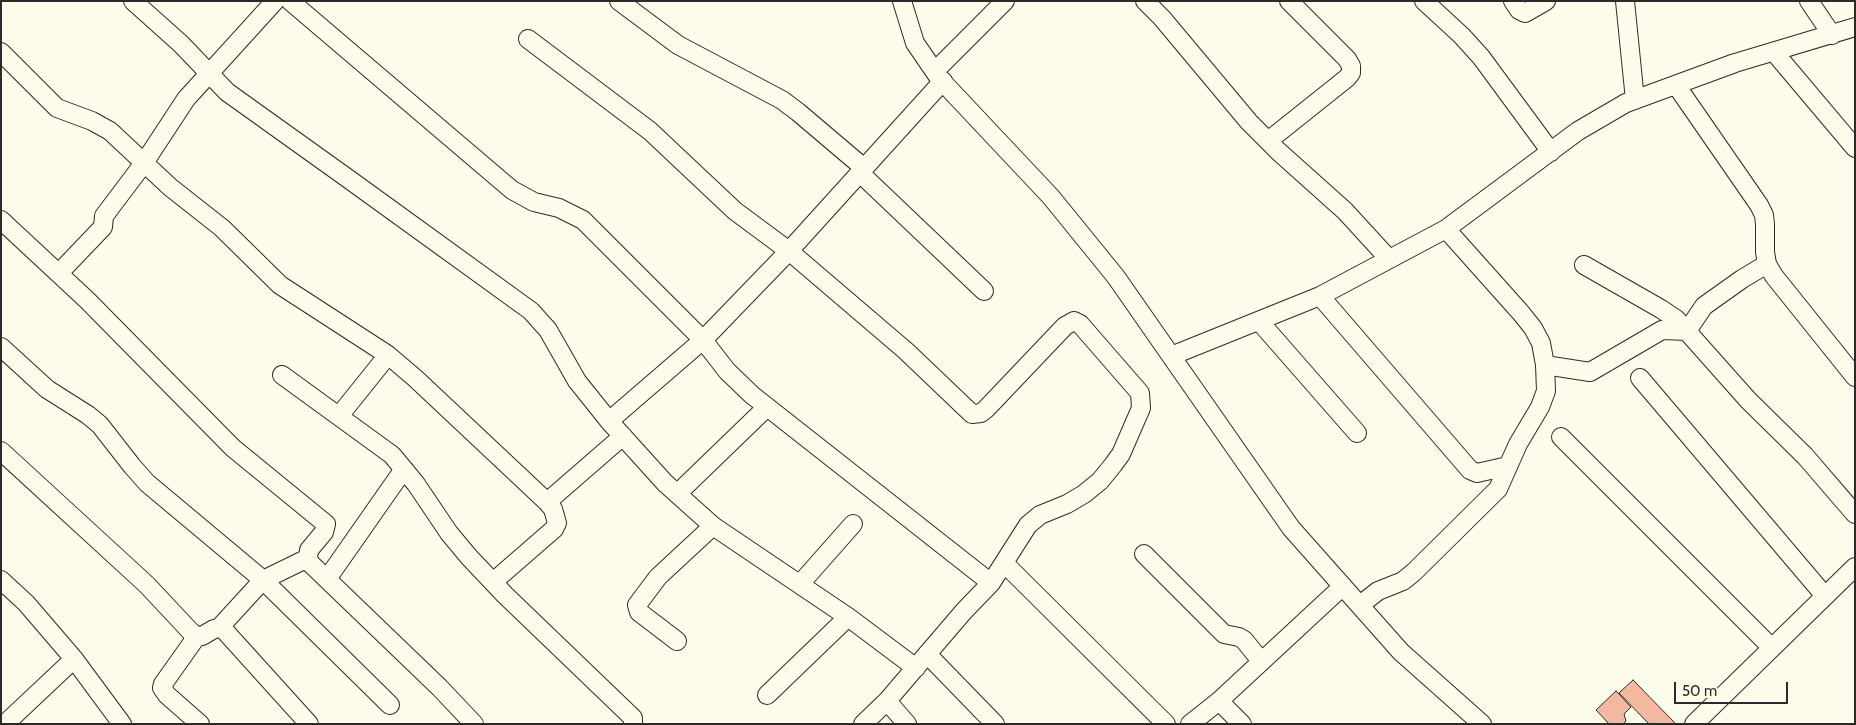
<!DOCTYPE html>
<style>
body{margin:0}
#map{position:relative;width:1856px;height:725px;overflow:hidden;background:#fdfbea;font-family:Cabin,sans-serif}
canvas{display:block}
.frame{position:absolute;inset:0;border:2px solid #2b2b2b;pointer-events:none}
.scale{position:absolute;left:1674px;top:682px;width:114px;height:22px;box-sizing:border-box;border:2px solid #2b2b2b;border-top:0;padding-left:6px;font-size:15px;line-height:18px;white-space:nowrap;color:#2b2b2b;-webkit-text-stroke:4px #fdfbea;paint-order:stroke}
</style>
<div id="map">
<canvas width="1856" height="725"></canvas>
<div class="frame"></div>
<div class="scale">50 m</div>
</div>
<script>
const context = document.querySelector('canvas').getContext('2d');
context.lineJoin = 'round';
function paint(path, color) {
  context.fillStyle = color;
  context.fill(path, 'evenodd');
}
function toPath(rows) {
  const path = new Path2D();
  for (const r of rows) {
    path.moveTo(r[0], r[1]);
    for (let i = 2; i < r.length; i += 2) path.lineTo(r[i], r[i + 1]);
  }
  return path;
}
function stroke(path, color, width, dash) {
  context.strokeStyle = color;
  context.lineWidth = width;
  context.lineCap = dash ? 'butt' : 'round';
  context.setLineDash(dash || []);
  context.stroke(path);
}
const building = toPath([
 [1633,680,1676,724,1649,724,1619,693,1633,680],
 [1616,691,1631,707,1624,714,1626,721,1623,724,1609,724,1596,710,1616,691]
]);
const minor = toPath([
 [133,1,181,44,227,92,350,180,531,311,548,330,577,381,609,421,665,483,713,526,848,617,916,668],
 [290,1,512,190,534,202,559,208,583,220,703,340,727,371,752,395,991,583],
 [619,1,678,45,782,100,798,112,864,168],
 [902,1,915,43,939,78,1051,197,1116,277,1291,528,1401,652,1482,724],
 [1145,1,1162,18,1249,122,1278,151,1345,211,1389,259],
 [1424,1,1462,36,1481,57,1551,152],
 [1513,1,1519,10,1525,13,1546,1],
 [1625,1,1635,100],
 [1809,1,1832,35],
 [528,39,650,131,735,211,789,251,906,351,972,414,981,413,986,409,1065,326,1074,321,1080,324,1140,393,1141,408,1121,454,1113,465,1100,481,1084,494,1067,504,1040,515,1028,525,991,583,964,611,887,701,907,724],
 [1,52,57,108,92,121,110,131,170,187,222,228,280,285,388,355,415,378,547,502,553,509,557,523,554,529,493,582],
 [1774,52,1855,148],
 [935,71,1005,1],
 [1676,85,1759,205,1764,215,1765,224,1765,252,1767,264,1774,276,1855,377],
 [1268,141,1347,78,1351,73,1351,66,1347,59,1289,1],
 [860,173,984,291],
 [1,220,87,300,233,448,326,524,324,532,309,550,308,558,310,563,440,688,474,724],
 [1584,265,1661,309,1676,319,1748,400,1805,456,1855,514],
 [59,273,103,227,104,216,144,163,186,99,275,1],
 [1320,296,1470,470,1477,473,1508,466],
 [1259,321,1357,433],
 [1,347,47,389,88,415,100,425,132,466,147,483,263,580,390,705],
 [1171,356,1320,296,1446,229,1578,131,1626,103,1735,63,1855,27],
 [1545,365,1590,372,1662,330,1687,331,1704,306,1742,279,1767,264],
 [282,375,392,455,416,484,449,533,469,557,505,595,633,718,633,724],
 [1640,378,1825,596],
 [339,416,388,355],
 [609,421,703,340,789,251,943,81],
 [1561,437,1772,648],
 [1,451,147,585,191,632,197,636,202,636,214,629,219,628,224,630,309,724],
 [677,494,767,407],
 [547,502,623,436],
 [1144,554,1224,634,1239,637,1244,640,1261,661],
 [1004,563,1166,724],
 [327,579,404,469],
 [1,580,26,603,74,659,122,724],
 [800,584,853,524],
 [1360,605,1378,591,1403,581,1414,572,1498,489,1518,444,1540,407,1546,391,1545,365,1541,343,1533,328,1521,313,1446,229],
 [219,628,263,580,308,558],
 [197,636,163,684,162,688,167,695,200,724],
 [677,641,639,612,637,605,658,577,713,526],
 [927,654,995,724],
 [767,695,848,617],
 [1219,701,1242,724],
 [5,724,74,659],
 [863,724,887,701],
 [1190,724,1219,701,1343,586],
 [1694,724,1855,567]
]);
paint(building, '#f2b8a0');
stroke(building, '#2b2b2b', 1);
stroke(minor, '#2b2b2b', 20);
stroke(minor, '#fdfbea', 18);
</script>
